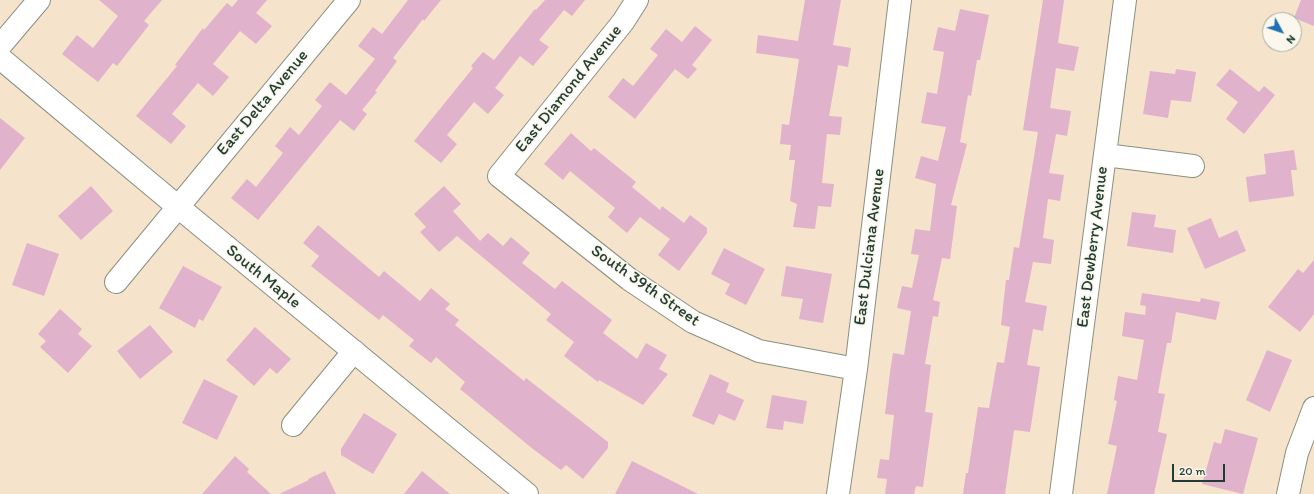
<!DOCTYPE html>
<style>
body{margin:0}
#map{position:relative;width:1314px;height:494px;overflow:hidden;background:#f6e3cc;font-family:Itim,sans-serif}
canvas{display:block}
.north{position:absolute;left:1262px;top:12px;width:40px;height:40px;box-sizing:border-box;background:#fbf7ec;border:1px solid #a3ada2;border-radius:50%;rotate:130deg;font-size:11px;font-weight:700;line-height:16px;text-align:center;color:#1f3d34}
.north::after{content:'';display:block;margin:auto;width:14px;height:18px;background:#1f6fb2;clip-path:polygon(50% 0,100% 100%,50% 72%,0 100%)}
.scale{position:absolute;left:1172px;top:464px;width:53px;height:18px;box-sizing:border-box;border:2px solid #1f3d34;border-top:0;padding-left:5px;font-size:12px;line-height:14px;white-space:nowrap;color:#1f3d34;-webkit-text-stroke:3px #fbf7ec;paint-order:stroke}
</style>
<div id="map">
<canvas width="1314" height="494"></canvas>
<div class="north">N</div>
<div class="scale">20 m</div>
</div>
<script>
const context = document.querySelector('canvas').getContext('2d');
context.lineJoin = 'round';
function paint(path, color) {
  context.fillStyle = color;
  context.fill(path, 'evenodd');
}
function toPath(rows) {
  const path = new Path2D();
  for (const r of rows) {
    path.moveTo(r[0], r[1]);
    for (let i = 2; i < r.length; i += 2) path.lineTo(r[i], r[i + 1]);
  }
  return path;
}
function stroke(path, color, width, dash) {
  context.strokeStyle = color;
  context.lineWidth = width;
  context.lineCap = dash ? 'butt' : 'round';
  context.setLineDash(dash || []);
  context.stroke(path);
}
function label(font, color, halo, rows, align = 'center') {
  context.font = font + ' Itim,sans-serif';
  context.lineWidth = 3.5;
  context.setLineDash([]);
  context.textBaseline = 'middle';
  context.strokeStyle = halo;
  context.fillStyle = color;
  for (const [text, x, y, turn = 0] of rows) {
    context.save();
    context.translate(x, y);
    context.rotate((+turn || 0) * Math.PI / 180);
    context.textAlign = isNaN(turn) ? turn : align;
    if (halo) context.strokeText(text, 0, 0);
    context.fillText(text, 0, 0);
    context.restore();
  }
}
const building = toPath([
 [99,0,162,0,144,21,149,25,117,66,113,63,98,82,62,54,77,35,93,48,118,16],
 [238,0,267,0,256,13,272,26,256,44,240,31,213,64,229,77,213,96,198,83,172,114,186,126,171,144,136,116,177,66,175,65,203,28,204,30,227,3,232,7],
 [408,0,441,0,424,21,423,19,393,58,397,61,375,91,377,92,362,110,367,114,354,131,340,120,258,220,231,198,247,179,256,187,283,153,275,146,290,127,299,135,322,106,315,100,330,82,346,95,375,59,358,46,373,27,382,34],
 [545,0,585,0,572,16,564,10,539,40,549,47,533,66,520,56,495,88,504,95,488,114,474,102,447,135,457,144,441,163,414,141,473,68,471,66,483,52,494,60,535,9,536,10],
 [805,0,841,0,833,45,851,48,848,67,838,65,829,116,842,117,840,135,827,134,822,183,834,184,831,207,818,206,815,229,793,227,797,204,790,201,795,160,789,160,791,145,780,144,782,124,789,125,799,59,756,53,758,35,798,41],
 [1043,0,1064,0,1058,43,1079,47,1074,71,1056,68,1050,108,1071,111,1067,136,1056,134,1049,173,1064,175,1060,201,1048,199,1043,238,1054,240,1051,264,1033,262,1025,302,1047,306,1043,331,1033,329,1027,365,1040,367,1030,432,1014,430,1005,494,963,494,966,473,968,473,978,407,989,408,997,362,1004,363,1010,327,1001,325,1006,280,1009,280,1014,247,1019,248,1038,132,1023,130],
 [1301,0,1314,0,1314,26,1294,18],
 [960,9,989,15,980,60,977,60,971,96,968,95,960,142,967,144,951,205,957,206,950,259,942,258,933,300,940,302,938,317,933,316,925,364,931,365,925,412,933,413,923,487,916,486,914,494,885,494,887,479,877,478,880,459,889,460,894,415,885,414,890,372,893,353,904,355,911,311,897,308,902,286,912,288,919,255,911,254,915,229,930,231,936,184,915,178,921,156,938,161,946,127,921,123,927,92,937,94,944,52,933,50,938,27,955,31],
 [695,26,712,40,692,65,697,69,688,79,675,69,635,119,608,97,623,78,633,86,658,55,650,49,666,29,682,42],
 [1176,69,1196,72,1191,102,1171,100,1168,118,1143,114,1150,71,1175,74],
 [1230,69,1259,92,1264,86,1275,95,1244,134,1226,119,1238,102,1216,85],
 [0,118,25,138,0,170],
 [571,133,591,151,594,148,636,182,632,187,660,210,662,206,684,223,690,215,707,228,707,233,679,271,658,255,670,239,640,217,627,233,608,217,615,208,570,171,563,180,544,164],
 [1294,150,1297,170,1291,170,1294,196,1249,202,1246,177,1266,174,1264,154],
 [91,186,113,211,81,240,58,216],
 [444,186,461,204,453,211,480,241,488,233,503,246,511,237,530,253,522,263,555,289,562,281,612,320,603,333,637,359,646,343,667,355,659,369,668,374,643,405,599,380,598,382,564,356,574,342,546,320,551,314,457,236,439,252,420,232,426,227,414,214],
 [1132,212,1156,215,1154,227,1176,230,1173,253,1127,246],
 [1211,218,1219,238,1237,230,1246,251,1205,269,1187,228],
 [318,225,379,277,384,271,420,301,431,288,450,304,445,309,459,320,455,325,524,381,526,378,608,442,608,448,583,479,566,465,561,470,533,449,460,389,465,382,436,357,431,363,409,346,414,340,383,315,379,320,311,266,319,256,303,243],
 [27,243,59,254,44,296,12,285],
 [724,248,765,269,746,305,725,294,730,284,711,274],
 [1314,260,1314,314,1300,332,1268,307,1298,269,1303,273],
 [183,266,222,287,203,321,199,319,195,328,159,308],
 [786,266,832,274,823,323,799,319,803,299,781,296],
 [1142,293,1200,302,1201,298,1220,302,1216,320,1176,312,1171,343,1167,343,1158,393,1165,394,1158,432,1167,434,1154,494,1107,494,1117,446,1108,444,1117,401,1114,400,1118,376,1137,380,1144,340,1122,336,1125,312,1145,315,1146,306,1140,305],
 [60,309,82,329,78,334,92,346,68,373,40,347,46,341,38,334],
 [150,325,173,352,140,379,117,351],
 [255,327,291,359,277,374,270,368,254,386,226,360],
 [1267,350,1292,360,1270,412,1246,400],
 [710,374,729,383,726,392,744,400,735,421,719,414,714,425,692,416],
 [204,379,238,396,217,440,182,423],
 [772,395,807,401,803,424,784,421,783,430,766,428],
 [364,413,397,434,373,474,341,455,341,449],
 [1225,429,1258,438,1243,494,1202,484,1214,442,1221,444],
 [235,456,249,469,247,472,271,494,202,494],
 [632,461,698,494,615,494],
 [325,471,336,494,279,494,309,480,308,479],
 [422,471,450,494,404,494]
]);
const minor = toPath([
 [637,0,623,22,499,176,629,279,693,322,759,351,856,369],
 [0,46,39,0],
 [0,58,177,206,527,494],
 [1105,155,1193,166],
 [116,282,349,0],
 [293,425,354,351],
 [838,494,856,369,900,0],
 [1061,494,1125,0],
 [1288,494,1297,453,1314,408]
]);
const streetNames = [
 ["East Diamond Avenue",569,89,-51],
 ["East Delta Avenue",263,103,-50],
 ["East Dulciana Avenue",870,247,-83],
 ["East Dewberry Avenue",1093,247,-83],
 ["South Maple",263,277,39],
 ["South 39th Street",645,286,35]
];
paint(building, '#e0b2cb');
stroke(minor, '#8a9080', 24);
stroke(minor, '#fff', 22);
label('17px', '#1f3d34', '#fbf7ec', streetNames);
</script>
